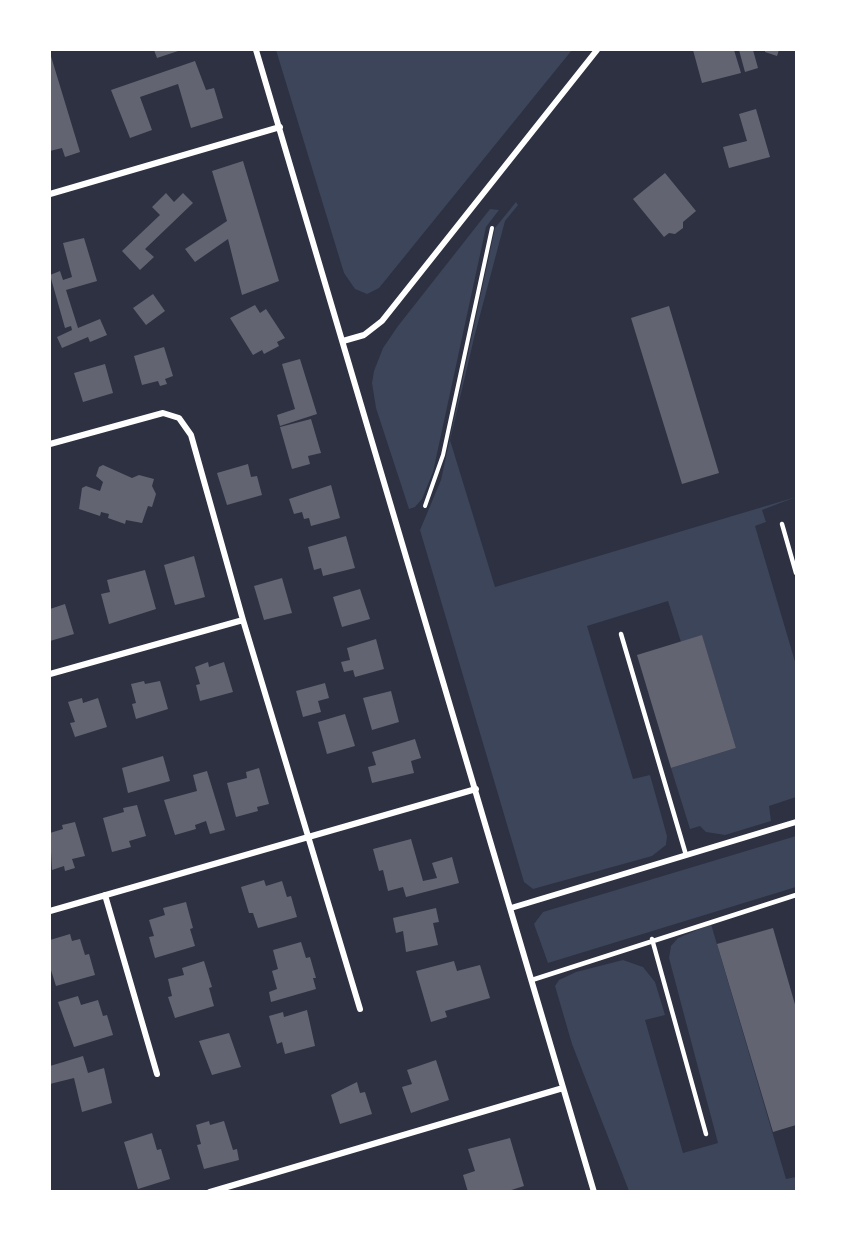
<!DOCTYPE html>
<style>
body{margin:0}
#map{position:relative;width:846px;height:1241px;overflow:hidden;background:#2d3142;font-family:"IBM Plex Sans",sans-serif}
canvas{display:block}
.frame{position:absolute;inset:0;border:51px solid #fff;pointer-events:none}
</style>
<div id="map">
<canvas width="846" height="1241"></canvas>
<div class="frame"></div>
</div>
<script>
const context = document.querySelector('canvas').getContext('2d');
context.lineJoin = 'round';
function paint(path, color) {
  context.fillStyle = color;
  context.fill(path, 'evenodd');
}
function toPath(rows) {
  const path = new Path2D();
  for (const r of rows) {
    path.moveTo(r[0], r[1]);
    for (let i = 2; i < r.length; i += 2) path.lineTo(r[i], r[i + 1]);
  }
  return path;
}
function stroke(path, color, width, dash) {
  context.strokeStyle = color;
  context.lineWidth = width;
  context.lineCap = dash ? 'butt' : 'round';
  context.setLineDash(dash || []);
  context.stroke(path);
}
const green = toPath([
 [276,50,572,50,379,288,367,294,355,289,344,273],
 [516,202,518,205,505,221,475,334,450,440,495,587,796,497,762,510,766,522,755,526,796,665,796,797,769,806,771,821,725,835,706,832,700,826,690,829,671,768,736,748,702,636,681,642,668,601,587,626,633,779,650,775,667,836,666,845,652,856,533,889,524,882,420,530,441,480,495,228],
 [490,209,499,210,486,227,433,472,422,499,415,507,409,509,376,408,372,383,374,371,383,348,398,326],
 [796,836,796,887,548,963,534,924,543,912],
 [711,924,786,1179,796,1177,796,1191,629,1191,572,1044,555,986,559,980,576,972,623,960,643,967,655,982,665,1015,645,1020,683,1153,718,1143,669,958,671,946,678,938]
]);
const building = toPath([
 [154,50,181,50,157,58],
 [693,50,734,50,741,73,702,83],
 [739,50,753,50,758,68,745,72],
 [765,50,779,50,777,56,765,52],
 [50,53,80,152,65,157,62,148,50,151],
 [195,61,206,90,214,88,223,118,191,128,178,84,140,97,152,130,130,138,111,90],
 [756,109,770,157,729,168,723,147,747,141,739,114],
 [243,161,279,281,242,295,228,239,195,262,185,249,227,221,212,171],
 [665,173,696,211,683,222,683,228,675,234,669,233,664,237,633,199],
 [166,193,174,202,183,193,193,203,145,249,154,257,140,270,122,251,160,215,152,207],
 [84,238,97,281,66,290,78,328,100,319,107,335,90,342,88,337,62,348,57,337,72,330,71,326,65,328,50,275,60,271,63,280,72,277,63,243],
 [153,294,165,311,146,325,133,308],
 [255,305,260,313,266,309,285,338,277,342,279,346,264,354,262,350,253,355,230,318],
 [669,306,719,473,682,484,631,318],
 [164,347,173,376,165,379,167,384,160,386,158,381,142,385,134,356],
 [300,359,317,414,280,426,277,415,295,409,282,364],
 [105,364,113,393,83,402,74,373],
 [311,419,321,453,308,456,310,464,292,469,280,427],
 [248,464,251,477,257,476,262,495,227,505,217,473],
 [103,465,132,478,139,475,154,479,152,486,156,494,152,507,148,506,142,523,126,520,125,524,108,518,109,514,101,512,100,516,79,509,82,488,86,486,100,491,103,482,96,476,99,467],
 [331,485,340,518,311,526,309,518,304,519,302,512,294,514,289,499],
 [346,536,355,568,323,576,321,568,314,570,308,547],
 [194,556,205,597,175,605,164,565],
 [145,570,156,609,109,624,101,594,110,592,107,580],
 [282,578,292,613,264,620,254,586],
 [360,589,370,619,342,627,333,597],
 [65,604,74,634,50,641,50,609],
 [702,635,736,748,671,768,637,655],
 [376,639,384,669,355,677,353,670,344,672,341,662,350,660,347,648],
 [208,662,209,667,224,662,233,692,200,701,196,685,200,684,195,667],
 [144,681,145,684,160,681,168,709,136,719,132,704,136,703,131,684],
 [325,683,329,698,318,701,321,712,303,717,296,691],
 [391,691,399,722,372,730,363,698],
 [82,698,83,703,98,698,107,727,75,737,70,723,75,722,68,702],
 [345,714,355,746,327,754,318,722],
 [415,739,421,758,411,761,414,773,372,783,368,767,376,765,372,752],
 [163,756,170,781,128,793,122,768],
 [259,768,269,804,257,807,258,811,236,817,227,783,247,778,246,772],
 [207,771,225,830,210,834,206,821,195,825,196,829,175,835,164,800,197,791,193,775],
 [137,805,146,836,129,841,131,847,112,852,103,818,124,812,123,808],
 [75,822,85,856,72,859,75,868,65,871,64,866,52,870,50,833,63,829,62,825],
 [411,839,423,881,437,878,432,863,452,857,459,883,406,897,403,887,388,891,383,870,379,871,373,849],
 [264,880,266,886,282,881,287,897,291,896,297,917,258,928,253,913,249,913,241,887],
 [186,902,193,928,190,929,195,946,155,958,149,937,154,936,149,920,165,915,163,908],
 [436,908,439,922,433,923,438,945,406,952,403,931,396,933,393,918],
 [773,928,796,1008,796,1125,773,1132,717,944],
 [70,934,72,941,80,939,85,955,89,954,95,975,56,986,50,967,50,940],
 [301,942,306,958,310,957,316,978,313,978,316,989,271,1002,269,992,277,989,272,971,278,969,273,950],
 [204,961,212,987,209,988,214,1006,175,1018,168,997,172,996,168,979,184,975,182,968],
 [454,961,457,971,480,965,490,998,445,1011,447,1017,431,1022,416,971],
 [78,996,81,1005,98,1000,103,1016,107,1015,113,1035,74,1047,58,1002],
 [307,1010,315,1046,285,1054,282,1042,277,1044,269,1016,283,1012,284,1017],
 [229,1033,241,1067,212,1075,199,1041],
 [83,1056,88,1073,104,1068,112,1103,82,1112,74,1078,50,1084,50,1066],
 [436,1060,449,1100,411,1113,402,1087,412,1084,407,1070],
 [357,1082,360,1093,365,1092,372,1114,340,1124,331,1095],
 [209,1121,210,1125,224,1121,233,1150,237,1149,239,1160,204,1169,197,1145,201,1144,196,1125],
 [152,1133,157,1150,161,1149,170,1179,138,1189,124,1142],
 [510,1138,524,1186,505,1192,468,1192,463,1175,475,1171,468,1149]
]);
const path = toPath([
 [425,506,443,455,492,228]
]);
const service = toPath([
 [782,524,796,573],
 [621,634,686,855],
 [652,939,706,1134],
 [532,980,796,895]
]);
const minor = toPath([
 [256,50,594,1192],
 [50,194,280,127],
 [343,341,364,335,382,321,597,50],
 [50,444,163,413,179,418,191,435,243,620,360,1009],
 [50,674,243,620],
 [105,895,157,1074],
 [511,908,796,822],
 [50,911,476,789],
 [210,1192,563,1088]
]);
paint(green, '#3c4559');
paint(building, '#626471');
stroke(path, '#fff', 4);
stroke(service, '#fff', 4.5);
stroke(minor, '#fff', 6);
</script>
